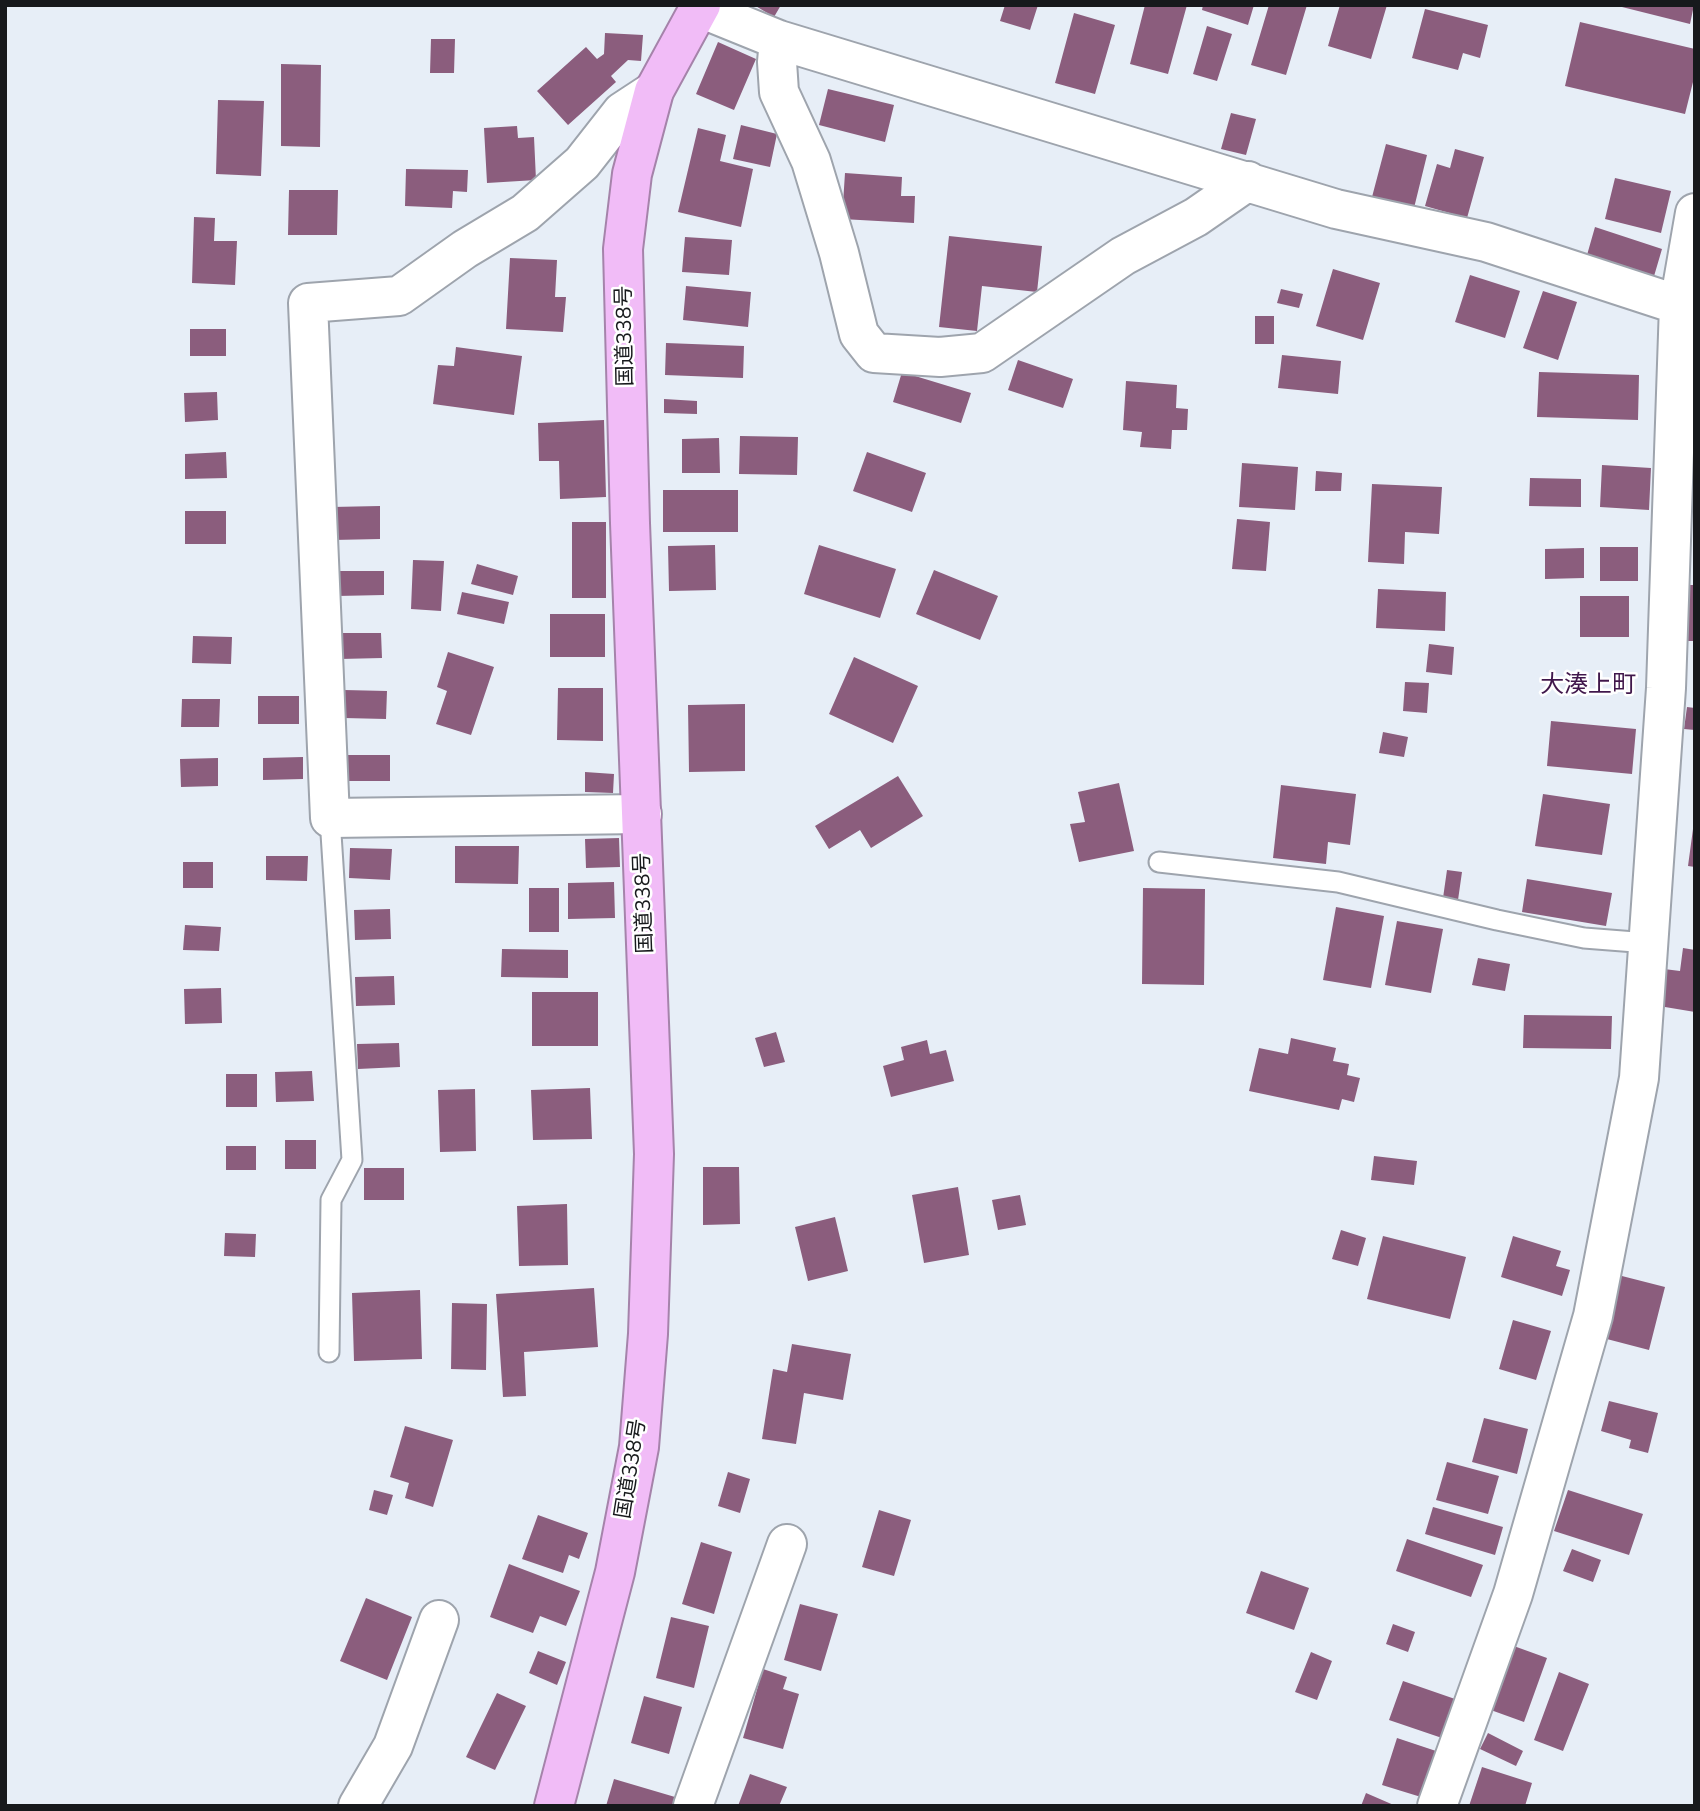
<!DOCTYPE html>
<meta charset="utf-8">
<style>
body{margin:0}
#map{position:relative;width:1700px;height:1811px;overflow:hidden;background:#e7eef7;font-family:"Nunito Sans",sans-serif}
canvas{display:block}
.frame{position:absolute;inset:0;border:7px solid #17191c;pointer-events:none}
</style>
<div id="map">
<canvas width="1700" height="1811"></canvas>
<div class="frame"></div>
</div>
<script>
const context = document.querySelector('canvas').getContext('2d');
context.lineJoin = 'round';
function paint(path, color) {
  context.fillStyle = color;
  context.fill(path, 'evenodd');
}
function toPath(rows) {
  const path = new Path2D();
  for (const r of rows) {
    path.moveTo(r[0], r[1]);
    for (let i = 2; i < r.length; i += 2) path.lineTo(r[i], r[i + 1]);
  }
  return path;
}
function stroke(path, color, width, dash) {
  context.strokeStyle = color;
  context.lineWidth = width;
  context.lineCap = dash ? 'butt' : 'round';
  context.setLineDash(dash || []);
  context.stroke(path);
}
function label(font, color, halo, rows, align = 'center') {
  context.font = font + ' "Nunito Sans","Noto Sans JP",sans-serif';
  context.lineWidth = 5;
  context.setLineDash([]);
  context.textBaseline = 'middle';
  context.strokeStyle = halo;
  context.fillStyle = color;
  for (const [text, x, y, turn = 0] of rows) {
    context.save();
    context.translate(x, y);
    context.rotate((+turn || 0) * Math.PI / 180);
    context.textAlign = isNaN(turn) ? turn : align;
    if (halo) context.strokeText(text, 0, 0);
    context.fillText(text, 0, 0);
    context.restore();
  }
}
const building = toPath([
 [754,5,781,5,774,17],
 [1005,5,1038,5,1030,30,1000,21],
 [1145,5,1187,5,1168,74,1130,64],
 [1203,5,1254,5,1248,25,1202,10],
 [1269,5,1307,5,1286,75,1251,65],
 [1340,5,1387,5,1371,59,1328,46],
 [1614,5,1694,5,1690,24],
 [1425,9,1488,25,1480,58,1463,53,1458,70,1412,58],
 [1074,13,1115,25,1095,94,1055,83],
 [1580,22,1695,49,1695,74,1685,114,1565,86],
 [1207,26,1232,34,1217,81,1193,74],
 [605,33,643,35,641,61,628,60,611,76,616,82,568,125,537,91,586,47,597,59,604,54],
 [431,39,455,39,454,73,430,73],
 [718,42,756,59,734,110,696,94],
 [281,64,321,65,320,147,281,146],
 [828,89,894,105,885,142,819,125],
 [218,100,264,101,261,176,216,174],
 [1231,113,1256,119,1246,155,1221,149],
 [741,125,777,134,770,167,733,159],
 [517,126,518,138,534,137,536,180,487,183,484,128],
 [698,128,726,135,720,161,753,169,741,227,678,212],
 [1386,144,1427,155,1414,208,1372,197],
 [1455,149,1484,157,1467,218,1425,206,1437,164,1450,168],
 [406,169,468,170,467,192,453,191,452,208,405,206],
 [845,173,902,177,901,196,915,196,914,223,842,219],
 [1615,178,1671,191,1661,233,1605,219],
 [289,190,338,190,337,235,288,235],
 [194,217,215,218,214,241,237,241,235,285,192,283],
 [1595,227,1662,249,1652,283,1585,262],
 [949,236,1042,246,1037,292,982,286,977,331,939,327],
 [685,237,732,240,729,275,682,272],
 [510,258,557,260,555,297,566,297,563,332,506,329],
 [1333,269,1380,283,1363,340,1316,326],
 [1470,275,1520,291,1505,338,1455,322],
 [686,286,751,292,748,327,683,320],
 [1281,289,1303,294,1299,308,1277,303],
 [1543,291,1577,302,1558,360,1523,348],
 [1255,316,1274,316,1274,344,1255,344],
 [190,329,226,329,226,356,190,356],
 [666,343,744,346,743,378,665,375],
 [456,347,522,356,514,415,433,404,438,365,454,366],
 [1282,355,1341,361,1338,394,1278,388],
 [1018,360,1073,379,1063,408,1008,390],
 [902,372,971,393,961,423,893,402],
 [1539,372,1639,375,1638,420,1537,417],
 [1126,381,1177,385,1176,408,1188,409,1187,430,1172,430,1171,449,1140,447,1142,432,1123,430],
 [217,392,218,420,185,422,184,393],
 [664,399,697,401,697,414,664,413],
 [604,420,606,497,560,499,559,461,539,461,538,423],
 [740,436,798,437,797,475,739,474],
 [719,438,720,473,682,473,682,439],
 [226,452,227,478,185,479,185,454],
 [867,452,926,473,912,512,853,491],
 [1242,463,1298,467,1295,510,1239,507],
 [1602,465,1651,468,1649,510,1600,507],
 [1316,471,1342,473,1341,491,1315,491],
 [1530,478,1581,479,1581,507,1529,506],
 [1372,484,1442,487,1439,534,1405,532,1404,564,1368,562],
 [663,490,738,490,738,532,663,532],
 [380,506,380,539,333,540,332,507],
 [185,511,226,511,226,544,185,544],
 [1237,519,1270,522,1266,571,1232,569],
 [572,522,606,522,606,598,572,598],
 [715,545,716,590,669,591,668,546],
 [819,545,896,569,880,618,804,594],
 [1600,547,1638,547,1638,581,1600,581],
 [1584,548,1584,578,1545,579,1545,549],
 [413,560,444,561,441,611,411,609],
 [477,564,518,576,513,595,471,584],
 [934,570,998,596,980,640,916,614],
 [337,571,384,571,384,595,337,596],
 [1689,585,1695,585,1695,641,1685,641],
 [1378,589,1446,592,1445,631,1376,628],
 [462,592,509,602,504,624,457,614],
 [1580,596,1629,596,1629,637,1580,637],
 [550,614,605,614,605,657,550,657],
 [339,633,381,633,382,658,340,659],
 [193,636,232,637,231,664,192,663],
 [1429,644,1454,647,1452,675,1426,672],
 [448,652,494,667,471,735,436,724,447,691,437,687],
 [854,657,918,686,893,743,829,714],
 [1405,682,1429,683,1427,713,1403,711],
 [558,688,603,688,603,741,557,740],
 [344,690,387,691,386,719,344,718],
 [258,696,299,696,299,724,258,724],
 [182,699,220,699,219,727,181,727],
 [745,704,745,771,689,772,688,705],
 [1687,707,1695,708,1695,730,1684,729],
 [1551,721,1636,729,1632,774,1547,766],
 [1383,732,1408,737,1404,757,1379,753],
 [343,755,390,755,390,781,343,781],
 [303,757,303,779,263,780,263,758],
 [218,758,218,786,181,787,180,759],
 [585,772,614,774,613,793,585,792],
 [898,776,923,816,871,848,860,830,829,849,815,826],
 [1119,783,1134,851,1079,862,1070,824,1085,822,1078,792],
 [1281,785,1356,794,1350,845,1328,842,1326,864,1273,858],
 [1543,794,1610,804,1602,855,1535,846],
 [1693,829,1695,829,1695,867,1688,866],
 [619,838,620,867,586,868,585,839],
 [455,846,519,846,518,884,455,883],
 [350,848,392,849,390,880,349,878],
 [266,856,308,856,307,881,266,880],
 [183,862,213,862,213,888,183,888],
 [1447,870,1462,872,1458,900,1443,898],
 [1527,879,1612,893,1606,926,1522,912],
 [614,882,615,918,568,919,568,883],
 [529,888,559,888,559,932,529,932],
 [1143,888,1205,889,1204,985,1142,984],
 [1336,907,1384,916,1371,988,1323,980],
 [390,909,391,939,355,940,354,910],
 [1397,921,1443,929,1431,993,1385,985],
 [185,925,221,927,219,951,183,950],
 [1683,948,1695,950,1695,1012,1659,1006,1664,969,1680,971],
 [502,949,568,950,568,978,501,977],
 [1478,958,1510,964,1505,991,1472,985],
 [394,976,395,1005,356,1006,355,977],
 [221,988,222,1023,185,1024,184,989],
 [532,992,598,992,598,1046,532,1046],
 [1524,1015,1612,1016,1611,1049,1523,1048],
 [776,1032,785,1062,764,1067,755,1038],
 [1291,1038,1336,1048,1333,1061,1349,1064,1347,1075,1360,1078,1354,1102,1342,1099,1339,1110,1249,1091,1259,1048,1288,1054],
 [927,1040,930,1054,946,1050,954,1081,891,1097,883,1066,904,1060,901,1047],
 [399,1043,400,1067,358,1069,357,1044],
 [312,1071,314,1101,276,1102,275,1072],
 [226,1074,257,1074,257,1107,226,1107],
 [590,1088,592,1139,533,1140,531,1090],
 [475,1089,476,1151,440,1152,438,1090],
 [285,1140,316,1140,316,1169,285,1169],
 [226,1146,256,1146,256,1170,226,1170],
 [1374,1156,1417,1161,1414,1185,1371,1180],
 [703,1167,739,1167,740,1224,703,1225],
 [364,1168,404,1168,404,1200,364,1200],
 [958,1187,969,1255,924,1263,912,1195],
 [1020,1195,1026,1225,998,1230,992,1200],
 [567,1204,568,1265,519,1266,517,1206],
 [835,1217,848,1271,808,1281,795,1227],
 [1341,1230,1366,1238,1358,1266,1332,1259],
 [225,1233,256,1234,255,1257,224,1256],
 [1383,1236,1466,1257,1450,1319,1367,1299],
 [1513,1236,1561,1251,1556,1266,1570,1270,1562,1296,1501,1277],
 [1618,1275,1665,1287,1649,1350,1603,1338],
 [594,1288,598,1347,524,1352,526,1396,503,1397,496,1294],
 [420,1290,422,1359,354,1361,352,1293],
 [452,1303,487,1304,486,1370,451,1369],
 [1513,1320,1551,1331,1536,1380,1499,1369],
 [792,1344,851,1354,843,1400,804,1393,796,1444,762,1439,773,1369,787,1372],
 [1609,1401,1658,1413,1648,1453,1629,1448,1631,1440,1601,1431],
 [1484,1418,1528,1429,1517,1474,1472,1462],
 [405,1426,453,1440,433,1507,405,1498,409,1483,390,1477],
 [1447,1462,1499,1476,1488,1514,1436,1500],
 [728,1472,750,1479,740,1513,718,1506],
 [374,1490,393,1495,387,1515,369,1510],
 [1568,1490,1643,1514,1629,1555,1554,1531],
 [1433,1507,1503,1527,1495,1555,1425,1534],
 [879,1510,911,1520,894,1576,862,1567],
 [538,1515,588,1533,579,1559,569,1555,563,1573,522,1559],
 [1407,1539,1483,1565,1471,1597,1396,1571],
 [701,1542,732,1552,714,1614,682,1604],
 [1572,1549,1601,1560,1593,1582,1563,1571],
 [509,1564,580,1591,566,1626,540,1616,533,1633,490,1617],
 [1261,1571,1309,1588,1294,1630,1246,1613],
 [366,1598,412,1617,387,1680,340,1661],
 [800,1604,838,1614,821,1671,784,1660],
 [671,1617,709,1626,694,1688,656,1678],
 [1393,1624,1415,1632,1408,1652,1386,1644],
 [1511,1645,1547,1658,1524,1722,1488,1709],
 [538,1651,566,1662,557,1685,529,1673],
 [1311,1652,1332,1661,1317,1700,1295,1692],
 [763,1669,787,1677,783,1689,799,1694,783,1749,743,1738],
 [1559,1672,1589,1684,1563,1751,1534,1740],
 [1403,1681,1455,1699,1442,1738,1389,1720],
 [497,1693,526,1706,495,1770,466,1757],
 [644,1696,682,1707,669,1754,631,1743],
 [1488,1733,1523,1751,1516,1766,1480,1749],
 [1397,1738,1436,1751,1421,1797,1382,1785],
 [1482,1767,1532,1783,1525,1806,1469,1806],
 [750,1774,787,1787,779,1806,738,1806],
 [614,1779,675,1797,672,1806,606,1806],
 [1366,1793,1396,1806,1361,1806]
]);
const lane = toPath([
 [1159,862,1338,882,1497,920,1584,938,1648,943],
 [329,1352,331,1200,352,1160,330,818]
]);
const street = toPath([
 [700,8,779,40,1336,209,1486,242,1679,305],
 [779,40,777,62,779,92,811,161,839,253,859,334,874,353,940,357,982,353,1123,256,1196,217,1248,181],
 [642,814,330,818,308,303,399,296,465,249,525,213,582,163,622,112,654,91],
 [358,1806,393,1746,439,1620],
 [693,1806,787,1544],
 [1437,1806,1513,1594,1593,1316,1639,1078,1666,688,1679,305,1695,213]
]);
const highway = toPath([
 [554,1806,615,1572,639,1447,648,1334,654,1154,630,523,623,249,632,174,654,91,701,5]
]);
const streetNames = [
 ["国道338号",626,336,-91],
 ["国道338号",645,903,-92],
 ["国道338号",632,1469,-81]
];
const quarterNames = [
 ["大湊上町",1588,686]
];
paint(building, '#8b5d7d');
stroke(lane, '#9ea4ad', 23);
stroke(street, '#9ea4ad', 42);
stroke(highway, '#a583aa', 42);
stroke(lane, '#fff', 19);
stroke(street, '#fff', 38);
stroke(highway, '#f1bcf7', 38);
label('21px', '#17191c', '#fff', streetNames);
label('24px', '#40174b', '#fff', quarterNames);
</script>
